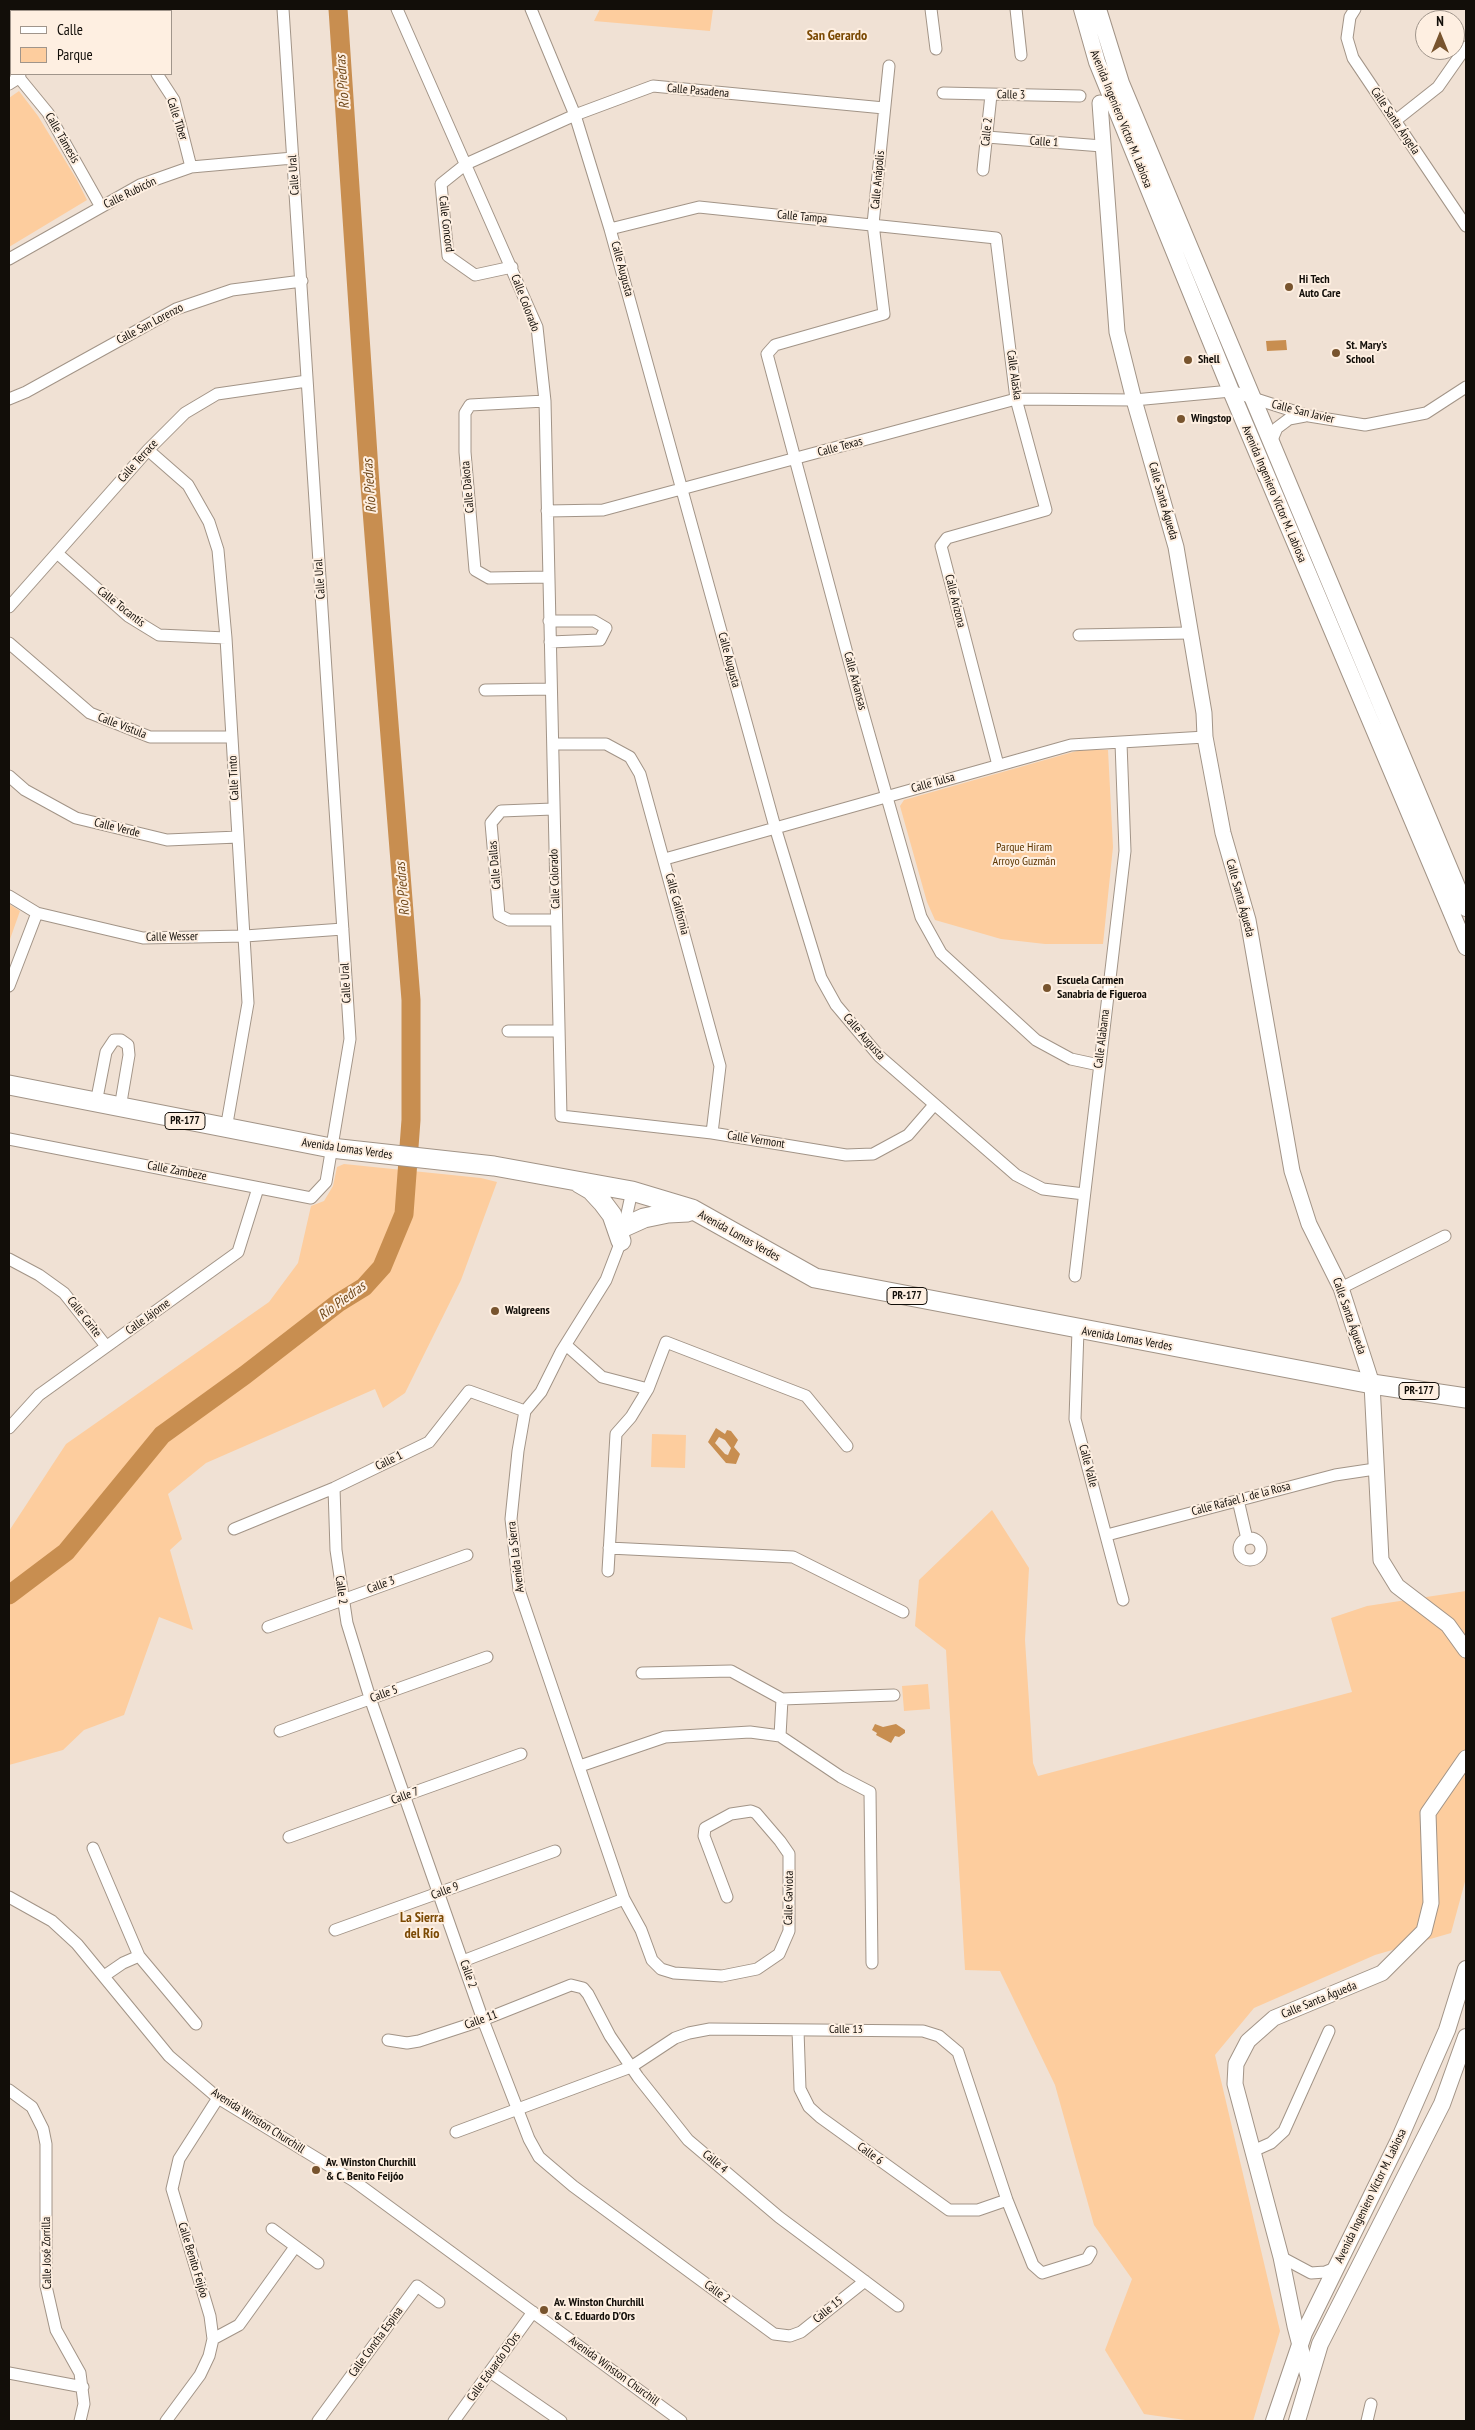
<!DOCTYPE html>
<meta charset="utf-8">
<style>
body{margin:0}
#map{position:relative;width:1475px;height:2430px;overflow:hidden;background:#f0e1d4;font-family:"PT Sans Narrow",sans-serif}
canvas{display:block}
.frame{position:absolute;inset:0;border:10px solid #120e09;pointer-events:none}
.legend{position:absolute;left:10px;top:10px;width:162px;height:65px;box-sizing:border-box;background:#feefe1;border:1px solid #a0958b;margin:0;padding:6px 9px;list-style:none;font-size:15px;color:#120e09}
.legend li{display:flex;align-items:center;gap:10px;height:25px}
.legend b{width:25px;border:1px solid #a0958b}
.north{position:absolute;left:1415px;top:10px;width:50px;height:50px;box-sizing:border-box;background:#feefe1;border:1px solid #a0958b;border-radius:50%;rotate:0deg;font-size:14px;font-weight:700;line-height:20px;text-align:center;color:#120e09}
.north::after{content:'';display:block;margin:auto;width:18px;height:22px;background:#78542e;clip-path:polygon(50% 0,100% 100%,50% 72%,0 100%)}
</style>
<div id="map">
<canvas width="1475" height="2430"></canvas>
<div class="frame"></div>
<ul class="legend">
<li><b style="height:6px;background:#fff"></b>Calle</li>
<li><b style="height:14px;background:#fdcd9e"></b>Parque</li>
</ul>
<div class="north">N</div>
</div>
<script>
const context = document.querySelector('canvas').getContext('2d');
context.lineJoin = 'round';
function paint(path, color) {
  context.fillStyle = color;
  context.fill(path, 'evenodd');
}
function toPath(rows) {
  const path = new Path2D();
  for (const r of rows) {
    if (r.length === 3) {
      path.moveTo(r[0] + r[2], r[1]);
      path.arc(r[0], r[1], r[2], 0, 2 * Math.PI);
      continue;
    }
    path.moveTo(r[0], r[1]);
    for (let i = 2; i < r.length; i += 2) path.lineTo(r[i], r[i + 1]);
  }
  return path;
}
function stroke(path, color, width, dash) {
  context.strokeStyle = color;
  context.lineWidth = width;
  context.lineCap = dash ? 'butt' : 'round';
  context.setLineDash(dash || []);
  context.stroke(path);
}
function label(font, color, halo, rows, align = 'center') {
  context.font = font + ' "PT Sans Narrow",sans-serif';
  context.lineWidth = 4;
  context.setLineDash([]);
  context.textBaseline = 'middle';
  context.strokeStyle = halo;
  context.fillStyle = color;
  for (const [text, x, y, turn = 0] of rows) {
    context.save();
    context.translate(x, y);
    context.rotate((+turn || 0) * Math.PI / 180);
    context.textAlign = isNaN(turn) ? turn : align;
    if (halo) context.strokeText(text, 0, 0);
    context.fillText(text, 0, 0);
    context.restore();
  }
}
const green = toPath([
 [600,9,713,9,710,31,594,21],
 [19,91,38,116,77,180,87,200,9,247,9,98],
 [1080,750,1108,750,1113,847,1103,944,1045,944,1001,939,935,920,927,902,900,806,904,800],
 [9,904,20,911,9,942],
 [344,1164,481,1178,497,1182,461,1280,405,1393,383,1408,375,1389,206,1463,168,1494,182,1539,170,1550,193,1630,159,1617,124,1715,84,1730,63,1750,9,1765,9,1531,66,1444,269,1302,298,1263,311,1206,324,1201,333,1186,337,1167],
 [652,1434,686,1435,685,1468,651,1467],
 [992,1510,1029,1568,1025,1640,1033,1763,1038,1776,1352,1692,1331,1618,1367,1606,1466,1591,1466,1878,1451,1933,1375,1955,1254,2008,1215,2055,1280,2331,1253,2421,1192,2421,1144,2414,1105,2350,1132,2279,1094,2225,1055,2085,1000,1971,965,1970,946,1650,915,1626,919,1580],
 [928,1684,930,1709,904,1711,902,1686]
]);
const water = toPath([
 [1286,340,1287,350,1267,351,1266,341],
 [716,1428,725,1434,727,1430,731,1431,738,1440,734,1447,740,1454,736,1464,726,1463,708,1442],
 [719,1437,725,1440,731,1448,728,1455,725,1454,715,1443],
 [875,1724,883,1727,896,1724,905,1730,905,1733,899,1737,895,1736,891,1743,876,1735,877,1733,872,1730]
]);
const river = toPath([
 [9,1595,66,1552,162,1435,245,1375,338,1303,364,1287,382,1267,404,1214,411,1120,411,1000,370,485,338,9]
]);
const minor = toPath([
 [96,9,99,11],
 [397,9,537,327,545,401,561,1116,712,1133,846,1155,873,1154,908,1135,934,1105],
 [531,9,575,115,610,229,775,827,821,978,836,1005,879,1056,1016,1175,1043,1189,1084,1194],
 [931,9,936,49],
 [1016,9,1021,55],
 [1355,9,1350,17,1347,38,1353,58,1466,226],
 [889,66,873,224,884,314,775,345,767,354,863,713,921,917,941,953,1036,1040,1071,1059,1099,1065],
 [16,74,48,113,101,207],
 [157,74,174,100,191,167],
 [9,84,20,77],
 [943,93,1080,96],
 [1395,121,1438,87,1466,47],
 [987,137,1102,146],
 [983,170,991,95],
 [610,229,699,207,996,238,1016,399,1046,510,947,538,941,546,998,765],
 [9,259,140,185,191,167,293,158],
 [512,267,475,275,448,256,441,184,466,164,575,115,653,86,884,108],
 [9,399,26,392,176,309,232,290,302,281],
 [545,401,470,405,465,413,465,452,475,570,489,578,548,577],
 [1271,442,1277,428,1289,419,1305,416],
 [148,450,188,485,209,522,218,550,226,638,248,1003,226,1129],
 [547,511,603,510,1016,399,1134,400,1231,391,1309,416,1365,425,1426,413,1466,387],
 [57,553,128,616,159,635,226,638],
 [9,607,148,450,185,413,217,394,307,381],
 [549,621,594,621,606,628,600,640,550,642],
 [1079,635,1189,633],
 [9,643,90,713,150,737,232,737],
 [485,690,551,689],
 [553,744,606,744,630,757,640,774,720,1066,712,1133],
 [9,776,25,790,76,818,167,840,238,837],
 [553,809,501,811,491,823,499,915,509,920,556,920],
 [665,859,1071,745,1205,737],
 [9,896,37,913,143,938,245,936,343,929],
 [9,986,37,913],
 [508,1031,558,1031],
 [96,1103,106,1052,114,1040,121,1040,128,1045,129,1055,120,1108],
 [9,1139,311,1198,326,1182,350,1039,283,9],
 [632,1191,621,1241,606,1280,561,1352,541,1392,525,1411,518,1451,511,1519,519,1590,624,1899,641,1930,652,1960,661,1969,674,1973,722,1976,757,1969,779,1954,789,1931,789,1854,780,1841,756,1813,751,1811,731,1814,705,1828,704,1836,727,1897],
 [9,1259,39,1275,64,1293,106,1346],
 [1075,1276,1125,851,1121,743],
 [1341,1288,1445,1236],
 [1078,1330,1075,1419,1123,1600],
 [566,1345,602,1377,648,1389,666,1342,806,1396,847,1446],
 [9,1428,39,1395,238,1252,258,1188],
 [334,1488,336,1550,347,1623,370,1698,483,2020,529,2139,539,2157,573,2186,774,2334,790,2336,801,2332,865,2281],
 [1238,1500,1247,1539],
 [234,1529,334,1488,429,1442,469,1391,525,1411],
 [1107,1535,1335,1475,1375,1469],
 [1250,1549,11],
 [609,1548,793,1557,903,1612],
 [608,1571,616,1434,631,1417,648,1389],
 [268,1627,467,1555],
 [642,1673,731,1671,782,1699],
 [280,1731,487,1657],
 [780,1736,782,1699,894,1695],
 [580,1766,665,1737,750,1732,780,1736,841,1777,870,1792,872,1963],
 [289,1837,521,1754],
 [93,1848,139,1956,196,2024],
 [9,1897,52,1921,77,1944,169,2056,218,2098,354,2181,681,2421],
 [335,1930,555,1851],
 [463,1961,624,1899],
 [104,1976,123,1963,139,1956],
 [798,2030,800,2089,809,2107,820,2117,949,2210,978,2210,1007,2200],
 [388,2040,407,2043,419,2041,483,2020,571,1985,583,1988,588,1994,610,2036,638,2077,688,2140,779,2217,898,2306],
 [9,2090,32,2107,43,2129,46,2144,46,2286,56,2330,80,2373,84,2404,80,2421],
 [456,2132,631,2067,675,2038,689,2033,710,2029,923,2031,939,2036,958,2052,1007,2200,1033,2265,1042,2273,1087,2259,1091,2252],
 [1253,2151,1271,2143,1284,2131,1329,2031],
 [272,2229,318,2263],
 [1281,2257,1311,2273,1325,2272,1335,2268],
 [213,2339,239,2325,295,2247],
 [490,2372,561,2421],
 [9,2373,83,2387],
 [166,2421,200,2375,209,2356,213,2339,210,2316,172,2189,179,2159,218,2098],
 [318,2421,417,2286,439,2302],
 [454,2421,533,2312],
 [1367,2421,1371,2404]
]);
const tertiary = toPath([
 [1100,103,1117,332,1134,400,1176,547,1204,713,1205,737,1223,833,1248,920,1292,1171,1309,1224,1341,1288,1372,1384,1381,1560,1397,1586,1448,1625,1466,1650],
 [1309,2380,1295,2326,1281,2257,1235,2084,1236,2064,1248,2041,1274,2018,1382,1973,1424,1931,1431,1903,1428,1813,1466,1758]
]);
const secondary = toPath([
 [1082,9,1097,62,1231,391,1466,947],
 [1098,9,1121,83,1466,908],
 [1274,2421,1304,2333,1398,2142,1447,2030,1466,1969],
 [1297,2421,1320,2344,1442,2104,1466,2037]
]);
const primary = toPath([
 [9,1085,331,1148,494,1166,632,1191,692,1209,815,1278,1372,1384,1466,1398],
 [579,1183,591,1190,603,1203,612,1215,621,1241],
 [624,1227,644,1218,668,1213,688,1212]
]);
const markers = [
 [1289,287,5,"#78542e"],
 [1336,353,5,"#78542e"],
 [1188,360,5,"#78542e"],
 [1181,419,5,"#78542e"],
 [1047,988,5,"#78542e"],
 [495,1311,5,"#78542e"],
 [316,2170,5,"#78542e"],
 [544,2310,5,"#78542e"]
];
const shields = [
 [185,1121,40],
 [907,1296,40],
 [1419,1391,40]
];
const shieldNames = [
 ["PR-177",185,1121],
 ["PR-177",907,1296],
 ["PR-177",1419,1391]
];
const streetNames = [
 ["Calle Pasadena",698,91,5],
 ["Calle 3",1011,95,1],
 ["Calle Tíber",177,119,72],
 ["Avenida Ingeniero Víctor M. Labiosa",1121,119,68],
 ["Calle Santa Ángela",1395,121,56],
 ["Calle 2",987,132,-84],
 ["Calle Támesis",62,138,60],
 ["Calle 1",1044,142,4],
 ["Calle Ural",294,175,-94],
 ["Calle Anápolis",878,180,-85],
 ["Calle Rubicón",130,193,-26],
 ["Calle Tampa",802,217,5],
 ["Calle Concord",446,224,83],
 ["Calle Augusta",622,269,75],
 ["Calle Colorado",525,303,69],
 ["Calle San Lorenzo",150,324,-28],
 ["Calle Alaska",1014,375,82],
 ["Calle San Javier",1303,412,14],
 ["Calle Texas",840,447,-15],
 ["Calle Terrace",138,461,-48],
 ["Calle Dakota",468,487,-95],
 ["Avenida Ingeniero Víctor M. Labiosa",1274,494,67],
 ["Calle Santa Águeda",1163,501,74],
 ["Calle Ural",320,579,-94],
 ["Calle Arizona",955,601,76],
 ["Calle Tocantis",121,607,38],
 ["Calle Augusta",729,660,75],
 ["Calle Arkansas",855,681,75],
 ["Calle Vístula",122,726,21],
 ["Calle Tinto",234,778,-93],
 ["Calle Tulsa",933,783,-16],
 ["Calle Verde",117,828,14],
 ["Calle Dallas",495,865,-95],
 ["Calle Colorado",555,879,-92],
 ["Calle Santa Águeda",1240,898,75],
 ["Calle California",677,904,75],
 ["Calle Wesser",172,937,-1],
 ["Calle Ural",346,983,-93],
 ["Calle Augusta",864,1037,49],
 ["Calle Alabama",1102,1039,-83],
 ["Calle Vermont",756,1140,9],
 ["Avenida Lomas Verdes",347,1149,8],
 ["Calle Zambeze",177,1171,11],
 ["Avenida Lomas Verdes",739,1236,29],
 ["Calle Santa Águeda",1349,1316,71],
 ["Calle Carite",84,1317,52],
 ["Calle Jájome",148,1317,-36],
 ["Avenida Lomas Verdes",1127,1339,10],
 ["Calle 1",389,1461,-26],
 ["Calle Valle",1088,1466,75],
 ["Calle Rafael J. de la Rosa",1241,1499,-15],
 ["Avenida La Sierra",516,1557,-97],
 ["Calle 3",381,1585,-20],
 ["Calle 2",341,1590,82],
 ["Calle 5",384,1694,-20],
 ["Calle 7",405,1796,-20],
 ["Calle 9",445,1891,-20],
 ["Calle Gaviota",789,1898,-89],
 ["Calle 2",468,1974,71],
 ["Calle Santa Águeda",1319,2000,-22],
 ["Calle 11",481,2020,-20],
 ["Calle 13",846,2030],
 ["Avenida Winston Churchill",258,2121,33],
 ["Calle 6",870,2154,36],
 ["Calle 4",715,2162,40],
 ["Avenida Ingeniero Víctor M. Labiosa",1371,2196,-64],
 ["Calle José Zorrilla",47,2253,-91],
 ["Calle Benito Feijóo",193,2260,73],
 ["Calle 2",717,2292,36],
 ["Calle 15",828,2310,-39],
 ["Calle Concha Espina",376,2342,-54],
 ["Calle Eduardo D'Ors",494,2367,-54],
 ["Avenida Winston Churchill",614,2371,36]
];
const poiNames = [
 ["Hi Tech",1299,280],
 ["Auto Care",1299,294],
 ["St. Mary's",1346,346],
 ["School",1346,360],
 ["Shell",1198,360],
 ["Wingstop",1191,419],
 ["Escuela Carmen",1057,981],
 ["Sanabria de Figueroa",1057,995],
 ["Walgreens",505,1311],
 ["Av. Winston Churchill",326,2163],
 ["& C. Benito Feijóo",326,2177],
 ["Av. Winston Churchill",554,2303],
 ["& C. Eduardo D'Ors",554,2317]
];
const parkNames = [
 ["Parque Hiram",1024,848],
 ["Arroyo Guzmán",1024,862]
];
const neighbourhoodNames = [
 ["San Gerardo",837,36],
 ["La Sierra",422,1918],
 ["del Río",422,1934]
];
const waterNames = [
 ["Río Piedras",343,82,-94],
 ["Río Piedras",370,486,-94],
 ["Río Piedras",403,889,-95],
 ["Río Piedras",342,1301,-36]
];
paint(green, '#fdcd9e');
paint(water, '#c88e50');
stroke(river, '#c88e50', 19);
stroke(minor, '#a29487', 13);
stroke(tertiary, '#a29487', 17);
stroke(secondary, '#a29487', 18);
stroke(primary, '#a29487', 21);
stroke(minor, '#fff', 11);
stroke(tertiary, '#fff', 15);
stroke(secondary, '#fff', 16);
stroke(primary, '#fff', 19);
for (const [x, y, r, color] of markers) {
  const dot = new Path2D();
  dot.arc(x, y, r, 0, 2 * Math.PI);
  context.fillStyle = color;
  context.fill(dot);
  stroke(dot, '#feefe1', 2);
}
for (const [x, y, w] of shields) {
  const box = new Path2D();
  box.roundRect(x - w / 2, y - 8.5, w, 17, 4);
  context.fillStyle = '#feefe1';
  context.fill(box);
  stroke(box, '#120e09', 1);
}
label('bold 11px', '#120e09', null, shieldNames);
label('12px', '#120e09', '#feefe1', streetNames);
label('bold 12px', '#120e09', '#feefe1', poiNames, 'left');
label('12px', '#5d3601', '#feefe1', parkNames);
label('bold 14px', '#7b4903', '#feefe1', neighbourhoodNames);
label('italic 14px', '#71491b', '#feefe1', waterNames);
</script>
